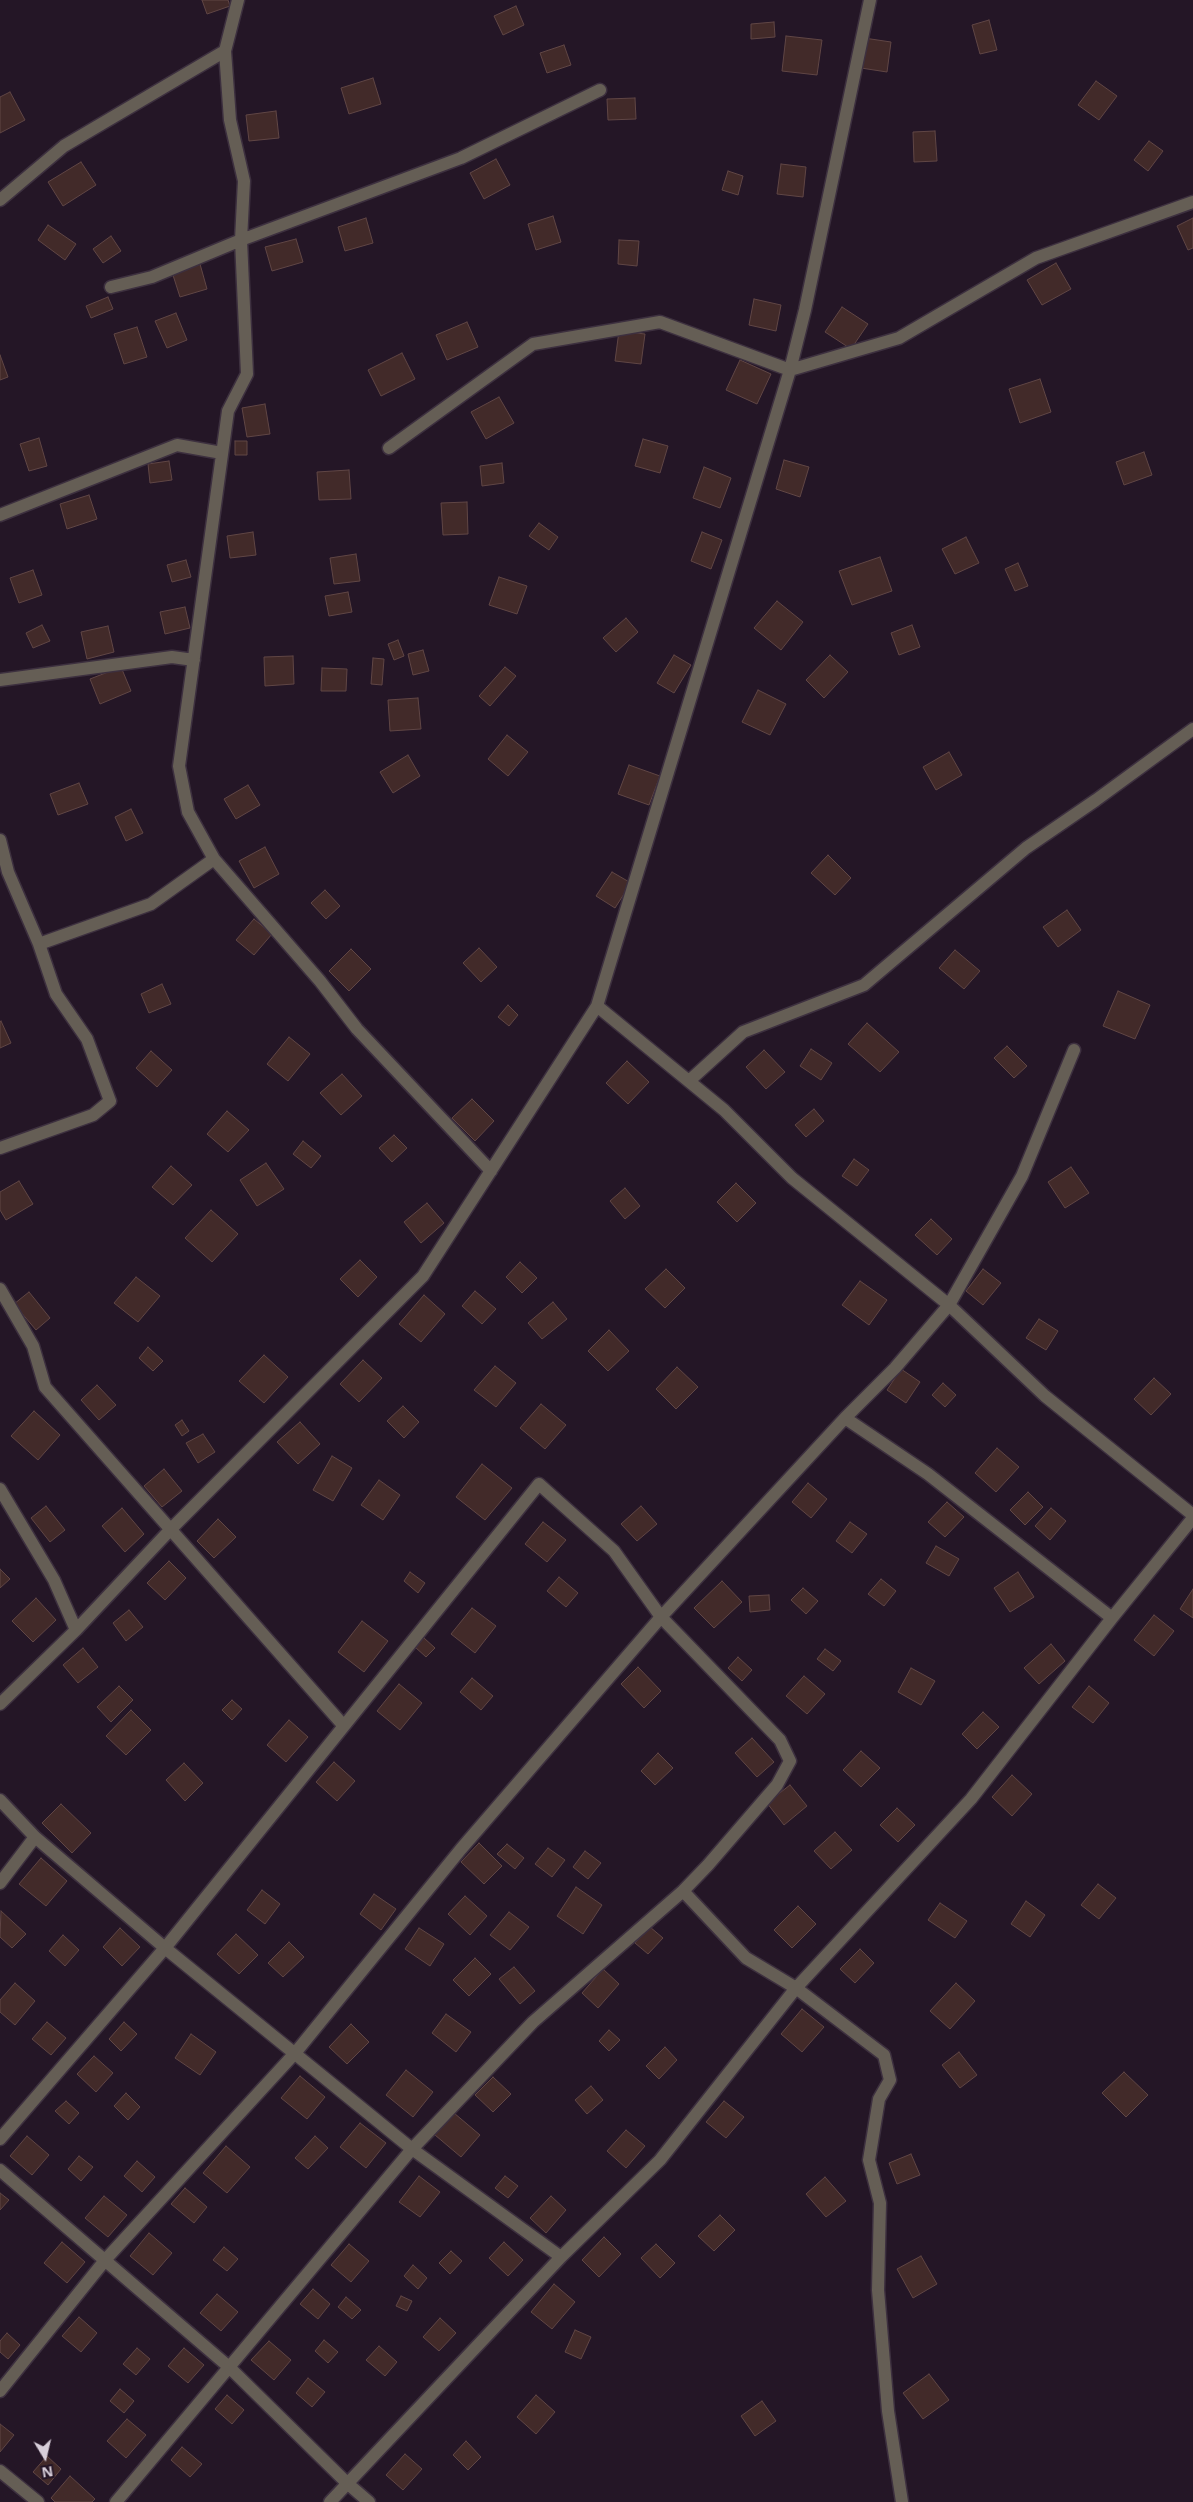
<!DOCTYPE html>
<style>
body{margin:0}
#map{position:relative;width:1193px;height:2502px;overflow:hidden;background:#241626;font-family:"Noto Sans",sans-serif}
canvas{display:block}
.north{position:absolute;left:20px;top:2432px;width:50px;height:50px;-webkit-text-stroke:4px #241626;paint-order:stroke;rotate:171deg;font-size:14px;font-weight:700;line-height:20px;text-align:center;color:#d7ced9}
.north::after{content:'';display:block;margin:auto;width:18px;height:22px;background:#d7ced9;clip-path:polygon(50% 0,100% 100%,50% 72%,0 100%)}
</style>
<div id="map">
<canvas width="1193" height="2502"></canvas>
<div class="north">N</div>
</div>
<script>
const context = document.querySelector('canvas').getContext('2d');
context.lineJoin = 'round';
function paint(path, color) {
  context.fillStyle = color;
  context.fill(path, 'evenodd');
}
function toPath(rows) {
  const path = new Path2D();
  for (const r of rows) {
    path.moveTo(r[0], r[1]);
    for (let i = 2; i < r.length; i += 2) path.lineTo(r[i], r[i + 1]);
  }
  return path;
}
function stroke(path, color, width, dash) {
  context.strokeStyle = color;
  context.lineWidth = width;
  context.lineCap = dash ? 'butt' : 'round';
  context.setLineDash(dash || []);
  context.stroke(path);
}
const building = toPath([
 [202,0,228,0,230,6,207,14,202,0],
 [516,6,524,25,503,35,494,16,516,6],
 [989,20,997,50,980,54,972,25,989,20],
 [774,22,775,37,751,39,751,24,774,22],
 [786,36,822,40,817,75,782,71,786,36],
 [864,38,891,42,887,72,861,68,864,38],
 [564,45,571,65,547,73,540,53,564,45],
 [373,78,381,104,349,114,341,88,373,78],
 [1096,81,1117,96,1099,120,1078,105,1096,81],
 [10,92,25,120,0,133,0,97,10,92],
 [635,98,636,119,608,120,607,99,635,98],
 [276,111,279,138,249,141,246,115,276,111],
 [935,131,937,161,914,162,913,132,935,131],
 [1149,141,1163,151,1148,171,1134,160,1149,141],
 [496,159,510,185,484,199,470,173,496,159],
 [81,162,96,185,63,206,48,182,81,162],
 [781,164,806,167,803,197,777,194,781,164],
 [728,171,743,176,738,195,722,190,728,171],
 [553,216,561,242,536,250,528,224,553,216],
 [366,218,373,243,345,251,338,227,366,218],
 [1193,218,1193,248,1188,250,1177,226,1193,218],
 [48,225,76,244,65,260,38,240,48,225],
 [111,236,121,251,103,263,93,249,111,236],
 [296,239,303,262,272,271,265,247,296,239],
 [619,240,639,241,637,266,618,264,619,240],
 [1056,263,1071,289,1042,305,1027,280,1056,263],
 [200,264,207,289,180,297,172,272,200,264],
 [108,297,113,309,91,318,86,306,108,297],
 [754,299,781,305,776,331,749,325,754,299],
 [842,307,868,324,851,349,825,332,842,307],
 [176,313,187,340,167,348,155,321,176,313],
 [467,322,478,347,447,360,436,335,467,322],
 [137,327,147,357,124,364,114,334,137,327],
 [619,331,645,334,641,364,615,361,619,331],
 [402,353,415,379,381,396,368,370,402,353],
 [0,355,8,377,0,380,0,355],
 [740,360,771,374,757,404,726,390,740,360],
 [1040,379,1051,412,1020,423,1009,389,1040,379],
 [499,397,514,423,486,439,471,412,499,397],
 [265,404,270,434,247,437,242,408,265,404],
 [39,438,47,466,29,471,20,444,39,438],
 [643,439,668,446,660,473,635,466,643,439],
 [235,441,247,441,247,455,235,455,235,441],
 [1144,452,1152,475,1124,485,1116,462,1144,452],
 [784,460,809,467,800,497,776,489,784,460],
 [169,461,172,480,150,483,148,464,169,461],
 [502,463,504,483,482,486,480,466,502,463],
 [704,467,731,478,720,508,693,498,704,467],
 [349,470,351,499,319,500,317,472,349,470],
 [89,495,97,519,67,529,60,504,89,495],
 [467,502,468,534,443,535,441,503,467,502],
 [539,523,558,537,549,550,529,536,539,523],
 [253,532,256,555,230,558,227,536,253,532],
 [702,532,722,540,711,569,691,561,702,532],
 [966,537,979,563,955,574,942,549,966,537],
 [356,554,360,581,334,584,330,558,356,554],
 [880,557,892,591,852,605,839,571,880,557],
 [186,560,191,577,172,582,167,565,186,560],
 [1018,563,1028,586,1015,591,1005,569,1018,563],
 [33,570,42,595,19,603,10,578,33,570],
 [499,577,527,586,517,614,489,605,499,577],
 [348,592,352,612,329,616,325,596,348,592],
 [777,601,803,622,781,650,754,628,777,601],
 [185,607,190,628,165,634,160,612,185,607],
 [626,618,638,632,616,652,603,638,626,618],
 [42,625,50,641,33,648,26,633,42,625],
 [912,625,920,647,899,655,891,633,912,625],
 [108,626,114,652,87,659,81,632,108,626],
 [398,640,404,656,394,660,388,644,398,640],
 [423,650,429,671,413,675,408,654,423,650],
 [674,655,691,665,674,693,657,683,674,655],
 [830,655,848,672,824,698,806,680,830,655],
 [293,656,294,684,265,686,264,657,293,656],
 [373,658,384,659,382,685,371,684,373,658],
 [121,667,131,691,100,704,90,679,121,667],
 [505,667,516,676,490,706,479,696,505,667],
 [322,668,347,669,346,691,321,691,322,668],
 [758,690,786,704,770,735,742,722,758,690],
 [418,698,421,729,390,731,388,700,418,698],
 [507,735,528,752,508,776,488,759,507,735],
 [949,752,962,775,936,790,923,767,949,752],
 [408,755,420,776,393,793,380,772,408,755],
 [629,765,660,776,649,805,618,794,629,765],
 [79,783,88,804,58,815,50,794,79,783],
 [248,785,260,805,236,819,224,799,248,785],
 [131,809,143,833,126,841,115,817,131,809],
 [265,847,279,874,254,888,239,861,265,847],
 [828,855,851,878,835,895,811,873,828,855],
 [612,872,631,883,615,908,596,896,612,872],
 [325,890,340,906,326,919,311,903,325,890],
 [1067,910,1081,930,1058,947,1043,927,1067,910],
 [254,919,272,934,254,955,236,940,254,919],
 [479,948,497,967,481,982,463,963,479,948],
 [351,949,371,969,349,991,329,971,351,949],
 [955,950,980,971,964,989,939,968,955,950],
 [162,984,171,1004,149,1013,141,994,162,984],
 [1118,991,1150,1005,1135,1039,1103,1026,1118,991],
 [508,1005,518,1015,509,1026,498,1017,508,1005],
 [1,1021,11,1043,0,1048,0,1022,1,1021],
 [867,1023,899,1052,880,1072,848,1044,867,1023],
 [289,1037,310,1054,288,1081,267,1064,289,1037],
 [1007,1046,1027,1066,1014,1078,994,1058,1007,1046],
 [811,1049,832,1063,821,1080,800,1066,811,1049],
 [764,1050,785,1072,766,1089,746,1067,764,1050],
 [151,1051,172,1070,157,1087,136,1068,151,1051],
 [627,1061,649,1082,628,1104,606,1083,627,1061],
 [342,1074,362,1096,341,1115,320,1093,342,1074],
 [472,1099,494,1121,475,1141,452,1118,472,1099],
 [814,1109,824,1121,806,1137,795,1125,814,1109],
 [227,1111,249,1130,228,1152,207,1134,227,1111],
 [394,1135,407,1148,392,1162,379,1148,394,1135],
 [303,1141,321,1156,311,1168,293,1154,303,1141],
 [854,1159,869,1170,857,1186,842,1176,854,1159],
 [266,1163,284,1189,257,1206,240,1180,266,1163],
 [171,1166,192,1185,173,1205,152,1187,171,1166],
 [1071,1167,1089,1193,1065,1208,1048,1182,1071,1167],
 [19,1181,33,1204,6,1220,0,1210,0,1192,19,1181],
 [736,1183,756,1203,737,1222,717,1202,736,1183],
 [625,1188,640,1206,625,1219,610,1201,625,1188],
 [427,1203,444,1223,421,1243,404,1222,427,1203],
 [211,1210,238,1234,212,1262,185,1238,211,1210],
 [931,1219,952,1239,937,1255,915,1235,931,1219],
 [360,1260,377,1277,358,1297,340,1279,360,1260],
 [520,1262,537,1278,522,1293,506,1277,520,1262],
 [666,1269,685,1288,665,1308,645,1289,666,1269],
 [983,1269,1001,1283,983,1305,966,1291,983,1269],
 [136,1277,160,1296,138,1322,114,1303,136,1277],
 [860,1281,887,1300,869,1325,842,1305,860,1281],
 [475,1291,496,1309,482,1324,462,1306,475,1291],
 [29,1292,50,1318,36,1330,14,1304,29,1292],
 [424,1295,445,1314,421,1342,399,1324,424,1295],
 [553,1302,567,1319,542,1339,528,1323,553,1302],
 [1039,1319,1058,1331,1046,1350,1026,1338,1039,1319],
 [609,1330,629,1351,608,1371,588,1351,609,1330],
 [148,1347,163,1361,153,1371,139,1358,148,1347],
 [264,1355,288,1377,264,1403,239,1381,264,1355],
 [363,1360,382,1378,359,1402,340,1384,363,1360],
 [495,1366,516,1383,496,1407,474,1390,495,1366],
 [677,1367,698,1387,676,1409,656,1389,677,1367],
 [901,1369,920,1382,906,1403,887,1390,901,1369],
 [1154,1378,1171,1394,1151,1415,1134,1399,1154,1378],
 [943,1383,956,1395,945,1407,932,1395,943,1383],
 [97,1385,116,1405,99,1420,81,1400,97,1385],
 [541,1404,566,1425,545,1449,520,1428,541,1404],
 [403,1406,419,1422,404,1438,387,1421,403,1406],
 [34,1411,60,1435,38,1460,11,1436,34,1411],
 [182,1420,189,1431,182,1436,175,1425,182,1420],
 [300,1422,320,1444,298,1464,277,1442,300,1422],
 [203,1434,215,1452,198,1463,186,1443,203,1434],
 [997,1448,1019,1467,996,1492,975,1473,997,1448],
 [332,1456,352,1468,333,1501,313,1490,332,1456],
 [482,1464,512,1488,485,1520,456,1497,482,1464],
 [164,1469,182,1491,162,1507,144,1486,164,1469],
 [379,1480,400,1495,383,1520,361,1505,379,1480],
 [808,1483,827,1499,811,1518,792,1502,808,1483],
 [1028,1492,1043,1507,1025,1525,1010,1510,1028,1492],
 [947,1502,964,1517,945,1537,928,1522,947,1502],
 [46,1506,65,1530,50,1542,31,1518,46,1506],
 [641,1506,657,1524,637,1541,621,1524,641,1506],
 [122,1508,144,1534,125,1552,102,1526,122,1508],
 [1051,1508,1066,1521,1050,1540,1035,1526,1051,1508],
 [218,1519,236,1537,214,1558,197,1541,218,1519],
 [543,1522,566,1540,547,1562,525,1544,543,1522],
 [850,1522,867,1534,852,1553,836,1541,850,1522],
 [936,1546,959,1559,949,1576,926,1563,936,1546],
 [169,1561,186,1578,165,1600,147,1583,169,1561],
 [0,1569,10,1579,0,1588,0,1569],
 [410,1572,425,1583,418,1593,404,1581,410,1572],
 [1018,1572,1034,1597,1010,1612,994,1588,1018,1572],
 [559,1577,578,1593,566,1607,547,1591,559,1577],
 [881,1579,896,1591,884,1606,868,1594,881,1579],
 [722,1581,742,1602,714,1628,694,1608,722,1581],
 [803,1588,818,1601,806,1614,791,1600,803,1588],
 [1193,1589,1193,1618,1180,1609,1193,1589],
 [769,1595,770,1610,750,1612,749,1596,769,1595],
 [36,1598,56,1620,33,1642,12,1621,36,1598],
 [472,1608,496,1626,475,1653,451,1634,472,1608],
 [129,1610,143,1627,126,1641,113,1623,129,1610],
 [1154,1615,1174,1631,1154,1656,1134,1640,1154,1615],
 [362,1621,388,1641,364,1672,338,1652,362,1621],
 [424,1638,435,1648,426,1657,415,1647,424,1638],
 [1051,1644,1065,1661,1039,1684,1024,1668,1051,1644],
 [83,1648,98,1667,78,1683,63,1665,83,1648],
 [825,1649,841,1661,833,1671,817,1659,825,1649],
 [738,1657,752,1670,742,1681,728,1668,738,1657],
 [638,1667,661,1691,644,1708,621,1684,638,1667],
 [911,1668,935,1681,921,1705,898,1692,911,1668],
 [804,1676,825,1694,807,1714,786,1696,804,1676],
 [472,1678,493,1696,481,1710,460,1692,472,1678],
 [399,1684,422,1703,400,1730,377,1711,399,1684],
 [119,1686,133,1700,111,1722,97,1707,119,1686],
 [1089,1686,1109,1703,1093,1723,1072,1707,1089,1686],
 [232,1700,242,1709,232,1720,222,1710,232,1700],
 [131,1710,151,1730,126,1755,106,1736,131,1710],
 [983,1712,999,1727,977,1749,962,1734,983,1712],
 [289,1720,308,1737,286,1762,267,1745,289,1720],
 [752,1738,774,1762,757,1777,735,1753,752,1738],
 [861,1751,880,1768,861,1787,843,1770,861,1751],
 [658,1753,673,1768,655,1785,641,1771,658,1753],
 [334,1762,355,1781,337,1801,316,1782,334,1762],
 [184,1763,203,1783,185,1801,166,1780,184,1763],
 [1012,1775,1032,1794,1012,1816,992,1797,1012,1775],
 [790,1785,807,1806,784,1825,767,1803,790,1785],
 [61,1804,91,1833,72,1853,42,1823,61,1804],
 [897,1808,915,1825,898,1842,880,1825,897,1808],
 [835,1832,852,1850,831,1869,814,1851,835,1832],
 [479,1843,502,1866,484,1884,461,1862,479,1843],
 [507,1844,524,1858,515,1869,497,1854,507,1844],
 [548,1848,565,1860,552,1877,535,1864,548,1848],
 [585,1851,601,1863,588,1879,573,1867,585,1851],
 [41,1858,67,1881,46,1906,19,1884,41,1858],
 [1098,1884,1116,1898,1099,1919,1081,1905,1098,1884],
 [576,1887,602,1905,583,1934,557,1916,576,1887],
 [262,1890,280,1904,265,1924,247,1910,262,1890],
 [374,1894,396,1909,381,1930,360,1914,374,1894],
 [465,1896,487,1916,470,1935,448,1914,465,1896],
 [1026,1901,1045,1915,1030,1937,1011,1924,1026,1901],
 [940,1903,967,1921,955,1938,928,1920,940,1903],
 [798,1906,816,1924,792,1948,774,1930,798,1906],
 [1,1911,26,1934,12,1948,0,1937,1,1911],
 [509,1912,529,1927,510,1950,490,1935,509,1912],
 [650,1927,663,1938,648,1954,635,1943,650,1927],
 [120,1928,140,1947,122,1966,103,1947,120,1928],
 [419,1928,444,1944,430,1966,405,1949,419,1928],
 [236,1934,258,1955,239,1974,217,1954,236,1934],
 [63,1935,79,1950,65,1966,49,1951,63,1935],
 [289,1942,304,1957,283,1977,268,1963,289,1942],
 [860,1949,874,1963,855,1983,840,1969,860,1949],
 [475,1958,491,1974,469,1996,453,1980,475,1958],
 [514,1967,535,1991,520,2004,499,1979,514,1967],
 [603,1969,619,1984,598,2008,582,1993,603,1969],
 [15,1983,35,2001,15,2025,0,2012,0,2000,15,1983],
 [956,1983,975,2001,950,2029,930,2011,956,1983],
 [802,2009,824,2027,802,2052,781,2034,802,2009],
 [446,2014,471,2032,456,2052,432,2033,446,2014],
 [47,2022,66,2038,51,2055,32,2039,47,2022],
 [124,2022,137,2034,121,2051,109,2039,124,2022],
 [351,2024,369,2042,347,2064,329,2047,351,2024],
 [609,2030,620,2040,609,2051,599,2041,609,2030],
 [191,2034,216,2052,200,2075,175,2058,191,2034],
 [665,2047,677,2060,659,2079,646,2066,665,2047],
 [959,2052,977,2075,960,2088,942,2065,959,2052],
 [94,2056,113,2073,96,2092,77,2074,94,2056],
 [406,2070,433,2092,413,2117,386,2095,406,2070],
 [1124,2072,1148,2095,1126,2117,1102,2093,1124,2072],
 [300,2076,325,2097,307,2119,281,2098,300,2076],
 [493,2077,511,2094,493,2112,475,2095,493,2077],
 [591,2086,603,2100,587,2114,575,2100,591,2086],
 [126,2093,140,2107,128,2120,114,2106,126,2093],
 [66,2101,79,2113,69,2124,55,2111,66,2101],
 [724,2101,744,2117,726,2138,706,2122,724,2101],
 [454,2113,480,2135,461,2157,435,2135,454,2113],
 [360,2123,386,2143,366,2168,340,2147,360,2123],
 [626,2130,645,2146,626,2168,607,2151,626,2130],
 [27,2136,49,2155,32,2175,10,2156,27,2136],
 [315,2136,328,2148,308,2169,295,2158,315,2136],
 [226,2146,250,2167,227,2193,203,2173,226,2146],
 [911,2154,920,2175,897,2184,889,2163,911,2154],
 [79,2156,93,2167,81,2181,68,2169,79,2156],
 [137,2161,155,2177,142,2192,124,2176,137,2161],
 [419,2176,440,2192,420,2217,399,2202,419,2176],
 [505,2176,518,2186,508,2198,495,2188,505,2176],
 [825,2177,846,2201,826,2217,806,2194,825,2177],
 [185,2188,207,2207,194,2223,171,2204,185,2188],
 [0,2193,9,2200,0,2210,0,2193],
 [104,2196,127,2215,108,2237,85,2218,104,2196],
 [551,2196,566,2210,546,2233,530,2218,551,2196],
 [720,2215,735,2230,714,2251,698,2236,720,2215],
 [149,2233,172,2253,153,2275,130,2256,149,2233],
 [604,2237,621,2254,599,2277,582,2260,604,2237],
 [62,2242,85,2262,67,2283,44,2263,62,2242],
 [504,2242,523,2260,508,2276,489,2258,504,2242],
 [349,2244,369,2261,351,2282,331,2265,349,2244],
 [656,2244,675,2263,660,2278,641,2258,656,2244],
 [224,2247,238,2259,227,2271,213,2260,224,2247],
 [451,2251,462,2261,450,2274,439,2263,451,2251],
 [921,2256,937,2284,913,2298,897,2269,921,2256],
 [413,2265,427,2278,418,2289,404,2276,413,2265],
 [554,2284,575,2302,552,2329,531,2312,554,2284],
 [313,2289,330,2304,318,2319,300,2304,313,2289],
 [217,2294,238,2312,221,2331,200,2313,217,2294],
 [401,2296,412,2301,407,2311,396,2306,401,2296],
 [346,2297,361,2310,352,2319,338,2307,346,2297],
 [79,2317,97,2333,81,2352,62,2336,79,2317],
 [440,2318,456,2333,439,2351,423,2337,440,2318],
 [575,2330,591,2337,581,2359,565,2352,575,2330],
 [7,2333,20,2345,8,2359,0,2352,0,2341,7,2333],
 [324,2340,338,2352,328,2363,315,2351,324,2340],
 [269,2341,291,2360,274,2380,251,2360,269,2341],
 [379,2346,397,2362,385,2376,366,2360,379,2346],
 [137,2348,150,2359,136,2375,123,2364,137,2348],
 [184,2348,204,2365,188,2383,168,2366,184,2348],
 [929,2374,949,2400,923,2419,903,2393,929,2374],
 [308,2378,325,2392,312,2407,296,2393,308,2378],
 [120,2389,134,2401,124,2413,110,2401,120,2389],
 [227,2395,244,2410,232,2424,215,2409,227,2395],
 [536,2395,555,2412,536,2434,517,2417,536,2395],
 [762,2401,776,2421,755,2436,741,2416,762,2401],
 [127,2419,146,2435,126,2458,107,2441,127,2419],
 [0,2424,14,2435,0,2452,0,2424],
 [466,2441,481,2457,468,2470,453,2455,466,2441],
 [182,2447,202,2464,190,2477,171,2460,182,2447],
 [405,2454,422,2469,403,2490,386,2475,405,2454],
 [47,2456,61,2469,48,2485,33,2472,47,2456],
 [70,2476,95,2499,92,2502,55,2502,51,2498,70,2476]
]);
const minor = toPath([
 [238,0,225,51,230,120,244,181,241,240,247,374,228,411,179,766,188,812,214,859,320,981,357,1029,491,1171],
 [0,200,64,146,225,51],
 [111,287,152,277,241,240,461,158,600,90],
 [389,448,533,344,660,322,790,370,899,338,1036,258,1193,202],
 [0,515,177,445,222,453],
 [0,680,172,657,194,660],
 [0,840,8,872,39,944,56,994,87,1039,110,1101,93,1115,0,1148],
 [39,944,151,904,214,859],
 [597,1006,724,1110,792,1178,949,1305,1045,1396,1193,1515],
 [689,1081,743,1032,864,985,1026,848,1096,800,1193,729],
 [0,1289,33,1346,45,1387,343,1725],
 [845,1418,928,1474,1112,1618],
 [0,1489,54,1580,76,1630],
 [0,1704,76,1630,170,1530,423,1276,597,1006,790,370,805,310,870,0],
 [0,1800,35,1837,165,1948,412,2149,561,2257],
 [0,1883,35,1837],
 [683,1891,746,1958,796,1988,884,2055,890,2080,879,2099,869,2160,880,2203,878,2290,888,2411,902,2502],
 [0,2139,165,1948,539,1484,614,1551,661,1617,780,1740,790,1761,777,1785,708,1865,683,1891,533,2022,412,2149,116,2502],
 [0,2170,229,2367,347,2483,369,2502],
 [0,2391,106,2259,296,2052,461,1849,661,1617,845,1418,895,1368,949,1305,1022,1176,1074,1050],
 [0,2471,38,2502],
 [330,2502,561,2257,660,2160,796,1988,971,1799,1112,1618,1193,1518]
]);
paint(building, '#422a29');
stroke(building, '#604645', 1);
stroke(minor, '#3d303f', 15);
stroke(minor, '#655e55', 12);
</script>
